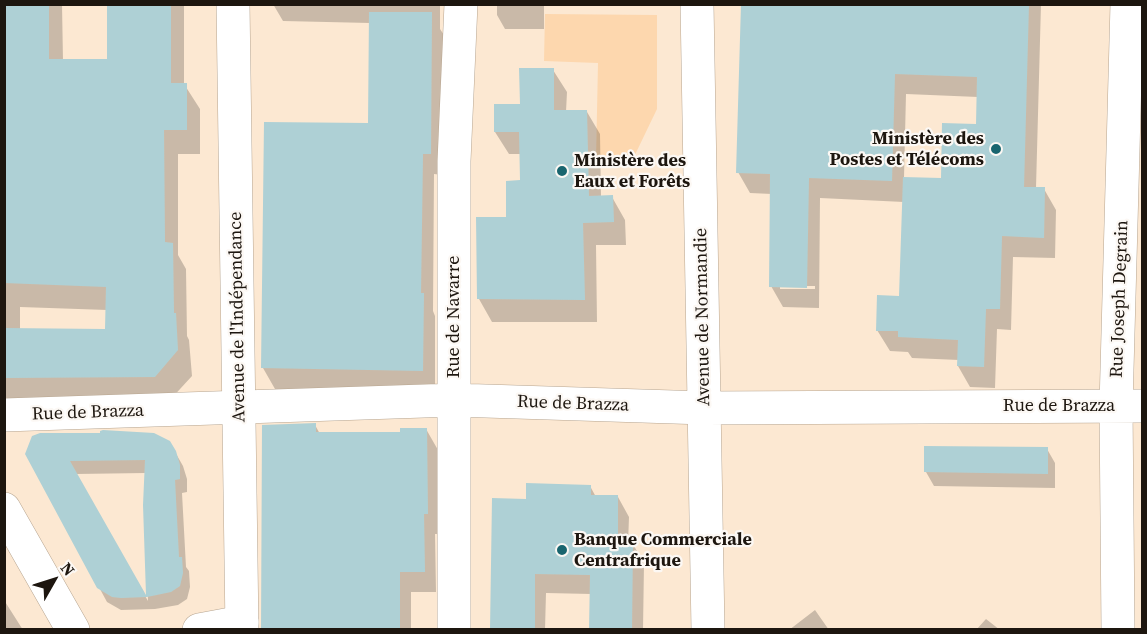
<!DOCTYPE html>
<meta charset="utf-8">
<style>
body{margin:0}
#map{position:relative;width:1147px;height:634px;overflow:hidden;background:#fce8d2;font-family:"Source Serif 4",serif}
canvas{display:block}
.frame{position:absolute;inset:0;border:6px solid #1d160f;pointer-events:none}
.north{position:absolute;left:24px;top:550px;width:60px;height:60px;-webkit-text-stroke:4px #fcf8f4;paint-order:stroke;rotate:51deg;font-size:16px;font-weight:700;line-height:24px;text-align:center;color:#1d160f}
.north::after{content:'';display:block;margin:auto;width:21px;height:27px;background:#1d160f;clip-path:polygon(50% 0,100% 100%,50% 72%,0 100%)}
</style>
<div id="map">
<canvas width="1147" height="634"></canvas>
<div class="frame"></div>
<div class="north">N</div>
</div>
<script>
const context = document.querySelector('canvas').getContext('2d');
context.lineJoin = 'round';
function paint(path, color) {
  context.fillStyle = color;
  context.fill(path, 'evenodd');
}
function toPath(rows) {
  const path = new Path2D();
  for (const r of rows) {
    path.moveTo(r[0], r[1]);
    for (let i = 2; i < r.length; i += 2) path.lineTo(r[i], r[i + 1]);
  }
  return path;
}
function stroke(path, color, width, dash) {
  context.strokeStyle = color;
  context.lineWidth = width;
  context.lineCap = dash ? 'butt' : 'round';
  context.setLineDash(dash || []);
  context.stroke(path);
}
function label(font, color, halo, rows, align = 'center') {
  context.font = font + ' "Source Serif 4",serif';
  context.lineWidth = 4.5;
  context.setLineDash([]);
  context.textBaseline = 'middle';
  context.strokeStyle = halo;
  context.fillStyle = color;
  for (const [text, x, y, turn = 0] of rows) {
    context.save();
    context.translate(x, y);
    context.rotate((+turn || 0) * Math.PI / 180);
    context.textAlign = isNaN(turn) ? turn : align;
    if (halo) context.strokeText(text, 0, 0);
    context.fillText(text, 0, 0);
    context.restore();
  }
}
const green = toPath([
 [545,14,657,15,657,109,632,161,596,160,598,63,544,61]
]);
const shadow = toPath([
 [4,4,62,4,63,61,108,61,108,4,184,4,184,84,200,109,200,154,178,154,178,255,186,269,187,336,189,340,192,376,169,401,4,403],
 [20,307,107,310,106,330,20,330],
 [273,4,440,4,440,29,444,35,443,175,434,174,433,311,435,316,435,391,275,389,263,368,369,125,370,23,283,21],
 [497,4,544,4,544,29,505,29,497,15],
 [743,4,1041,4,1036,188,1044,189,1056,210,1055,258,1013,257,1011,330,997,329,995,388,970,387,958,366,959,360,912,358,908,352,890,351,877,330,901,298,904,202,820,198,819,308,783,307,771,286,772,194,750,193,738,172],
 [906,94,978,97,978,126,942,179,904,178],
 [780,286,815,286,815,289,780,289],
 [553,70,567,92,566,112,587,112,600,134,601,197,612,197,625,220,626,245,596,245,597,322,492,322,479,299,521,182,521,154,509,154,495,132],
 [315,425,320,434,402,434,426,429,438,450,439,534,435,534,436,592,411,592,411,630,262,630],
 [1047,449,1055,463,1055,488,934,486,926,472],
 [175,452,183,466,187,479,187,492,182,493,186,567,189,571,190,587,187,599,178,605,155,609,121,610,107,602,27,454],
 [146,473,145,505,148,601,76,474],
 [590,486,596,497,618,497,629,517,628,544,633,544,644,564,643,630,590,630,591,594,546,593,545,630,491,630,528,500],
 [4,600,23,630,4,630],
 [815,610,829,630,789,630],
 [986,619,1000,630,976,630]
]);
const building = toPath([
 [4,4,49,4,49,59,107,59,107,4,171,4,171,83,187,83,187,130,164,130,165,242,173,243,174,313,176,313,178,350,155,377,4,378,4,328,105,329,106,287,4,283],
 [741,4,1029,4,1024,187,1045,187,1044,238,1002,236,1000,309,986,309,984,367,957,366,958,340,898,337,898,331,876,331,877,295,899,296,903,177,941,178,942,123,976,124,977,77,895,74,892,181,809,178,807,288,769,287,770,174,736,173],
 [369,12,432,12,431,154,423,154,421,293,424,293,423,371,261,368,264,122,368,123],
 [519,68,554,68,554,110,587,110,589,196,613,195,614,222,583,223,585,300,477,299,476,217,506,217,506,181,520,180,519,132,494,132,494,104,520,104],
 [316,423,316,432,400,432,400,428,427,428,428,514,424,514,425,572,400,572,400,630,261,630,262,425],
 [103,430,154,433,170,441,176,451,180,465,180,479,175,480,179,557,182,557,183,573,180,586,171,592,147,597,121,598,112,597,97,588,25,454,32,436,40,433,100,433,100,431],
 [145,460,143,505,146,595,70,461],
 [924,446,1048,447,1048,474,924,472],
 [526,483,591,485,591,495,618,495,618,542,633,543,632,630,589,630,590,575,535,574,535,630,490,630,492,498,526,499]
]);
const minor = toPath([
 [697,4,708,630],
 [4,415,454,400,705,408,1142,406],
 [199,630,242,622],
 [454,630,454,161,461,4],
 [1118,630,1116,406,1127,4]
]);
const major = toPath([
 [233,4,242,630],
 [4,509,73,630]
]);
const markers = [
 [996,149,6,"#19656f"],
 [562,171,6,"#19656f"],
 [562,550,6,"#19656f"]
];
const poiNames = [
 ["Ministère des",984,139,"right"],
 ["Postes et Télécoms",984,160,"right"],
 ["Ministère des",574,161],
 ["Eaux et Forêts",574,182],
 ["Banque Commerciale",574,540],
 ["Centrafrique",574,561]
];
const streetNames = [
 ["Rue Joseph Degrain",1120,299,-88],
 ["Avenue de l'Indépendance",238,317,-91],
 ["Rue de Navarre",454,317,-90],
 ["Avenue de Normandie",703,317,-91],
 ["Rue de Brazza",573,404,2],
 ["Rue de Brazza",1059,406],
 ["Rue de Brazza",88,413,-2]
];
paint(green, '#fdd7ae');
paint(shadow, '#0003');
paint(building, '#aed0d5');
stroke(minor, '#b7a590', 34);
stroke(major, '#b7a590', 34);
stroke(minor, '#fff', 33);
stroke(major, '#fff', 33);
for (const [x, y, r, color] of markers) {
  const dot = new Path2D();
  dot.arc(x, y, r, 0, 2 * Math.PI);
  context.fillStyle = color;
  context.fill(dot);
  stroke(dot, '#fcf8f4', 2);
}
label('bold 18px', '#1d160f', '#fcf8f4', poiNames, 'left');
label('18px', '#1d160f', '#fcf8f4', streetNames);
</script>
